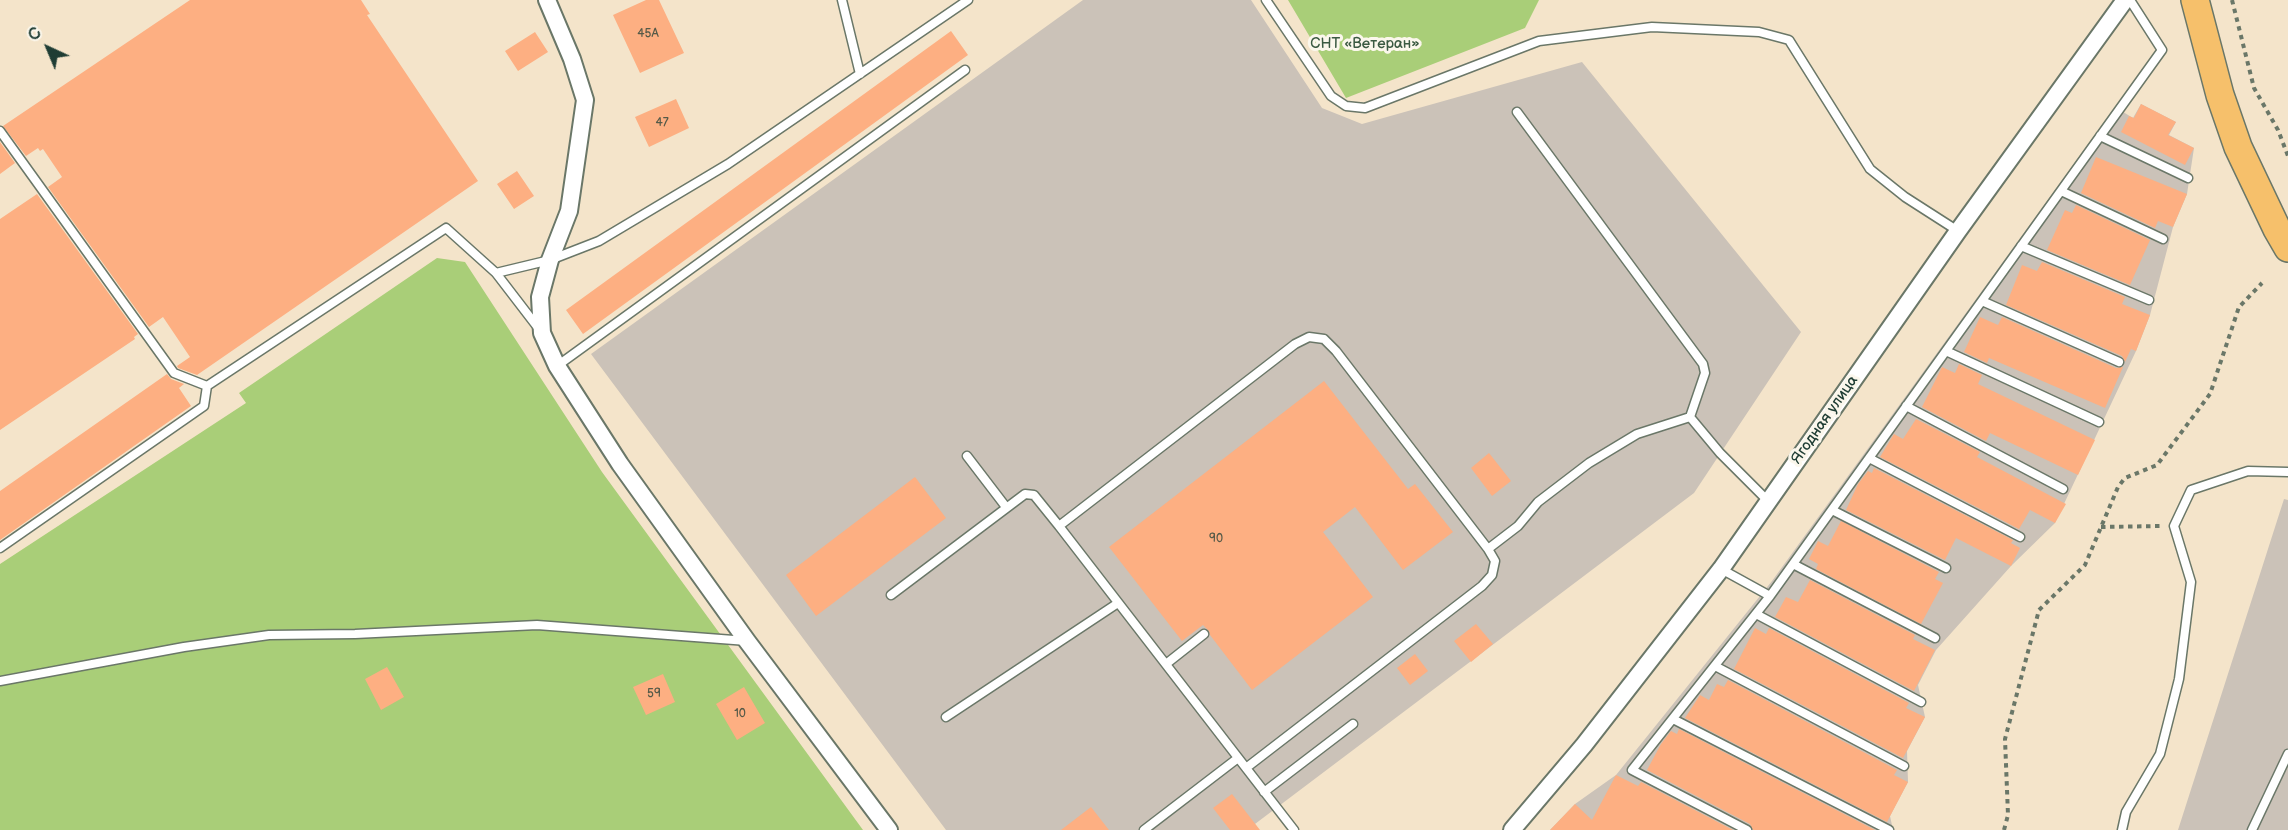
<!DOCTYPE html>
<meta charset="utf-8">
<style>
body{margin:0}
#map{position:relative;width:2288px;height:830px;overflow:hidden;background:#f4e4ca;font-family:"Balsamiq Sans",sans-serif}
canvas{display:block}
.north{position:absolute;left:18px;top:18px;width:60px;height:60px;-webkit-text-stroke:4px #fbf7ec;paint-order:stroke;rotate:316deg;font-size:16px;font-weight:700;line-height:24px;text-align:center;color:#1f3d34}
.north::after{content:'';display:block;margin:auto;width:21px;height:27px;background:#1f3d34;clip-path:polygon(50% 0,100% 100%,50% 72%,0 100%)}
</style>
<div id="map">
<canvas width="2288" height="830"></canvas>
<div class="north">С</div>
</div>
<script>
const context = document.querySelector('canvas').getContext('2d');
context.lineJoin = 'round';
function paint(path, color) {
  context.fillStyle = color;
  context.fill(path, 'evenodd');
}
function toPath(rows) {
  const path = new Path2D();
  for (const r of rows) {
    path.moveTo(r[0], r[1]);
    for (let i = 2; i < r.length; i += 2) path.lineTo(r[i], r[i + 1]);
  }
  return path;
}
function stroke(path, color, width, dash) {
  context.strokeStyle = color;
  context.lineWidth = width;
  context.lineCap = dash ? 'butt' : 'round';
  context.setLineDash(dash || []);
  context.stroke(path);
}
function label(font, color, halo, rows, align = 'center') {
  context.font = font + ' "Balsamiq Sans",sans-serif';
  context.lineWidth = 6;
  context.setLineDash([]);
  context.textBaseline = 'middle';
  context.strokeStyle = halo;
  context.fillStyle = color;
  for (const [text, x, y, turn = 0] of rows) {
    context.save();
    context.translate(x, y);
    context.rotate((+turn || 0) * Math.PI / 180);
    context.textAlign = isNaN(turn) ? turn : align;
    if (halo) context.strokeText(text, 0, 0);
    context.fillText(text, 0, 0);
    context.restore();
  }
}
const industrial = toPath([
 [1083,0,1251,0,1322,108,1362,124,1582,62,1801,332,1694,493,1247,830,946,830,591,354],
 [2141,104,2176,122,2169,135,2194,148,2187,194,2173,227,2150,315,2136,351,2055,523,2011,566,1936,650,1918,685,1925,717,1907,751,1908,782,1890,816,1893,830,1550,830,1575,804,1616,775,1772,581,2115,107,2133,118],
 [2284,499,2288,500,2288,830,2178,830]
]);
const green = toPath([
 [1288,0,1539,0,1525,28,1346,98],
 [437,258,465,262,602,472,863,830,0,830,0,564,246,403,239,393]
]);
const building = toPath([
 [190,0,361,0,370,14,367,15,478,181,197,375,178,368,177,366,190,357,163,317,149,327,48,187,62,177,43,149,40,151,38,148,26,156,3,126],
 [646,0,659,0,684,53,640,73,613,15],
 [951,31,968,55,583,334,566,310],
 [535,32,548,52,518,71,505,51],
 [676,99,689,128,649,147,635,117],
 [2141,104,2176,122,2168,135,2194,148,2185,165,2121,132,2129,116,2134,118],
 [0,142,15,163,0,174],
 [2096,157,2187,194,2173,227,2158,221,2155,228,2081,193],
 [517,171,534,196,514,209,497,184],
 [37,194,138,334,134,337,135,339,0,430,0,219],
 [2076,205,2150,240,2130,285,2047,250,2065,210,2072,213],
 [2042,262,2125,297,2122,304,2150,315,2136,351,2131,349,2125,362,2122,356,2006,305,2022,265,2037,271],
 [1980,317,1998,325,2002,317,2116,368,2123,367,2105,408,1989,358,1987,363,1964,352],
 [1959,364,1982,375,1978,384,2095,440,2078,475,1990,433,1986,441,1922,407,1942,367,1955,373],
 [167,374,171,379,184,384,179,388,191,406,0,540,0,491],
 [1324,381,1408,489,1415,484,1453,532,1403,570,1355,507,1323,532,1373,597,1252,690,1210,635,1209,631,1203,625,1182,641,1109,547],
 [1916,419,1980,452,1977,457,2066,504,2055,523,2030,510,2019,529,1880,457,1894,434,1903,439],
 [1489,453,1511,481,1492,496,1471,468],
 [1874,468,2013,540,2011,543,2020,548,2011,566,1956,538,1945,560,1846,510,1858,484,1868,471,1872,473],
 [915,477,946,518,816,616,786,575],
 [1841,521,1939,572,1935,579,1943,583,1921,624,1816,569,1818,564,1809,559,1818,541,1828,546],
 [1810,580,1915,635,1913,639,1935,650,1914,691,1775,617,1786,597,1798,602],
 [1476,624,1493,644,1471,662,1454,641],
 [1755,628,1766,634,1769,628,1909,703,1906,708,1925,717,1903,758,1734,669],
 [1415,654,1428,671,1410,685,1397,668],
 [387,667,404,697,381,710,365,679],
 [663,674,675,702,646,715,633,687],
 [1728,680,1897,770,1894,775,1908,782,1887,822,1685,718,1700,695,1709,700,1717,684,1724,687],
 [744,687,765,723,737,740,716,704],
 [1679,729,1875,830,1753,830,1750,824,1647,770,1661,744,1671,731,1677,734],
 [1616,775,1638,786,1641,782,1733,830,1550,830,1575,804,1592,820],
 [1232,794,1260,830,1230,830,1213,808],
 [1091,807,1109,830,1061,830]
]);
const path = toPath([
 [2232,0,2254,88,2278,130,2288,156],
 [2101,527,2161,526],
 [2004,830,2008,815,2005,739,2039,610,2085,565,2118,487,2125,478,2157,465,2210,394,2239,307,2262,283]
]);
const service = toPath([
 [842,0,860,74],
 [1266,0,1331,96,1346,106,1365,108,1539,41,1652,27,1759,32,1789,40,1870,169,1905,197,1958,231],
 [1517,112,1703,364,1705,373,1690,417],
 [0,131,174,373,207,386,446,228,496,273,539,329],
 [2100,136,2188,178],
 [2061,191,2163,239],
 [2021,246,2149,300],
 [496,273,550,260,599,241,728,164,968,0],
 [1982,301,2119,362],
 [1946,351,2099,422],
 [557,366,965,70],
 [1906,406,2063,489],
 [967,456,1006,507],
 [1869,458,2020,537],
 [1832,510,1946,568],
 [0,548,204,406,207,386],
 [1488,549,1518,526,1538,502,1589,463,1637,434,1690,417,1720,453,1768,501],
 [1793,564,1935,638],
 [1721,569,1770,596],
 [891,595,1025,494,1034,495,1059,526],
 [1756,614,1921,702],
 [1166,664,1204,634],
 [1715,666,1904,766],
 [0,681,184,647,269,635,355,634,537,625,747,641],
 [946,717,1118,603],
 [1673,719,1889,830],
 [1246,768,1482,586,1492,575,1495,561,1488,549,1336,351,1324,339,1309,337,1295,344,1059,526,1246,768,1294,830],
 [1264,792,1353,724],
 [1144,830,1238,758],
 [1747,830,1632,770,1770,596,2162,50,2130,0],
 [2122,830,2126,812,2160,754,2179,679,2191,582,2174,526,2191,490,2248,471,2288,472],
 [2252,830,2288,754]
]);
const minor = toPath([
 [547,0,572,59,585,100,569,211,550,260,540,297,542,333,557,366,620,464,747,641,889,830],
 [1512,830,1584,745,1721,569,1958,231,2125,0]
]);
const primary = toPath([
 [2195,0,2220,95,2238,147,2277,229,2288,248]
]);
const numberNames = [
 ["45А",648,34],
 ["47",662,123],
 ["90",1216,539],
 ["59",654,694],
 ["10",740,714]
];
const parkNames = [
 ["СНТ «Ветеран»",1365,44]
];
const streetNames = [
 ["Ягодная улица",1825,420,-55]
];
paint(industrial, '#cbc2b8');
paint(green, '#a9ce78');
paint(building, '#fdaf82');
stroke(service, '#6a7768', 11);
stroke(minor, '#6a7768', 20);
stroke(primary, '#6a7768', 30);
stroke(path, '#6a7768', 4, [4.5, 4.5]);
stroke(service, '#fff', 8);
stroke(minor, '#fff', 16);
stroke(primary, '#f6c06b', 27);
label('12px', '#565a48', null, numberNames);
label('15px', '#3b5a42', '#fbf7ec', parkNames);
label('15px', '#1f3d34', '#fbf7ec', streetNames);
</script>
